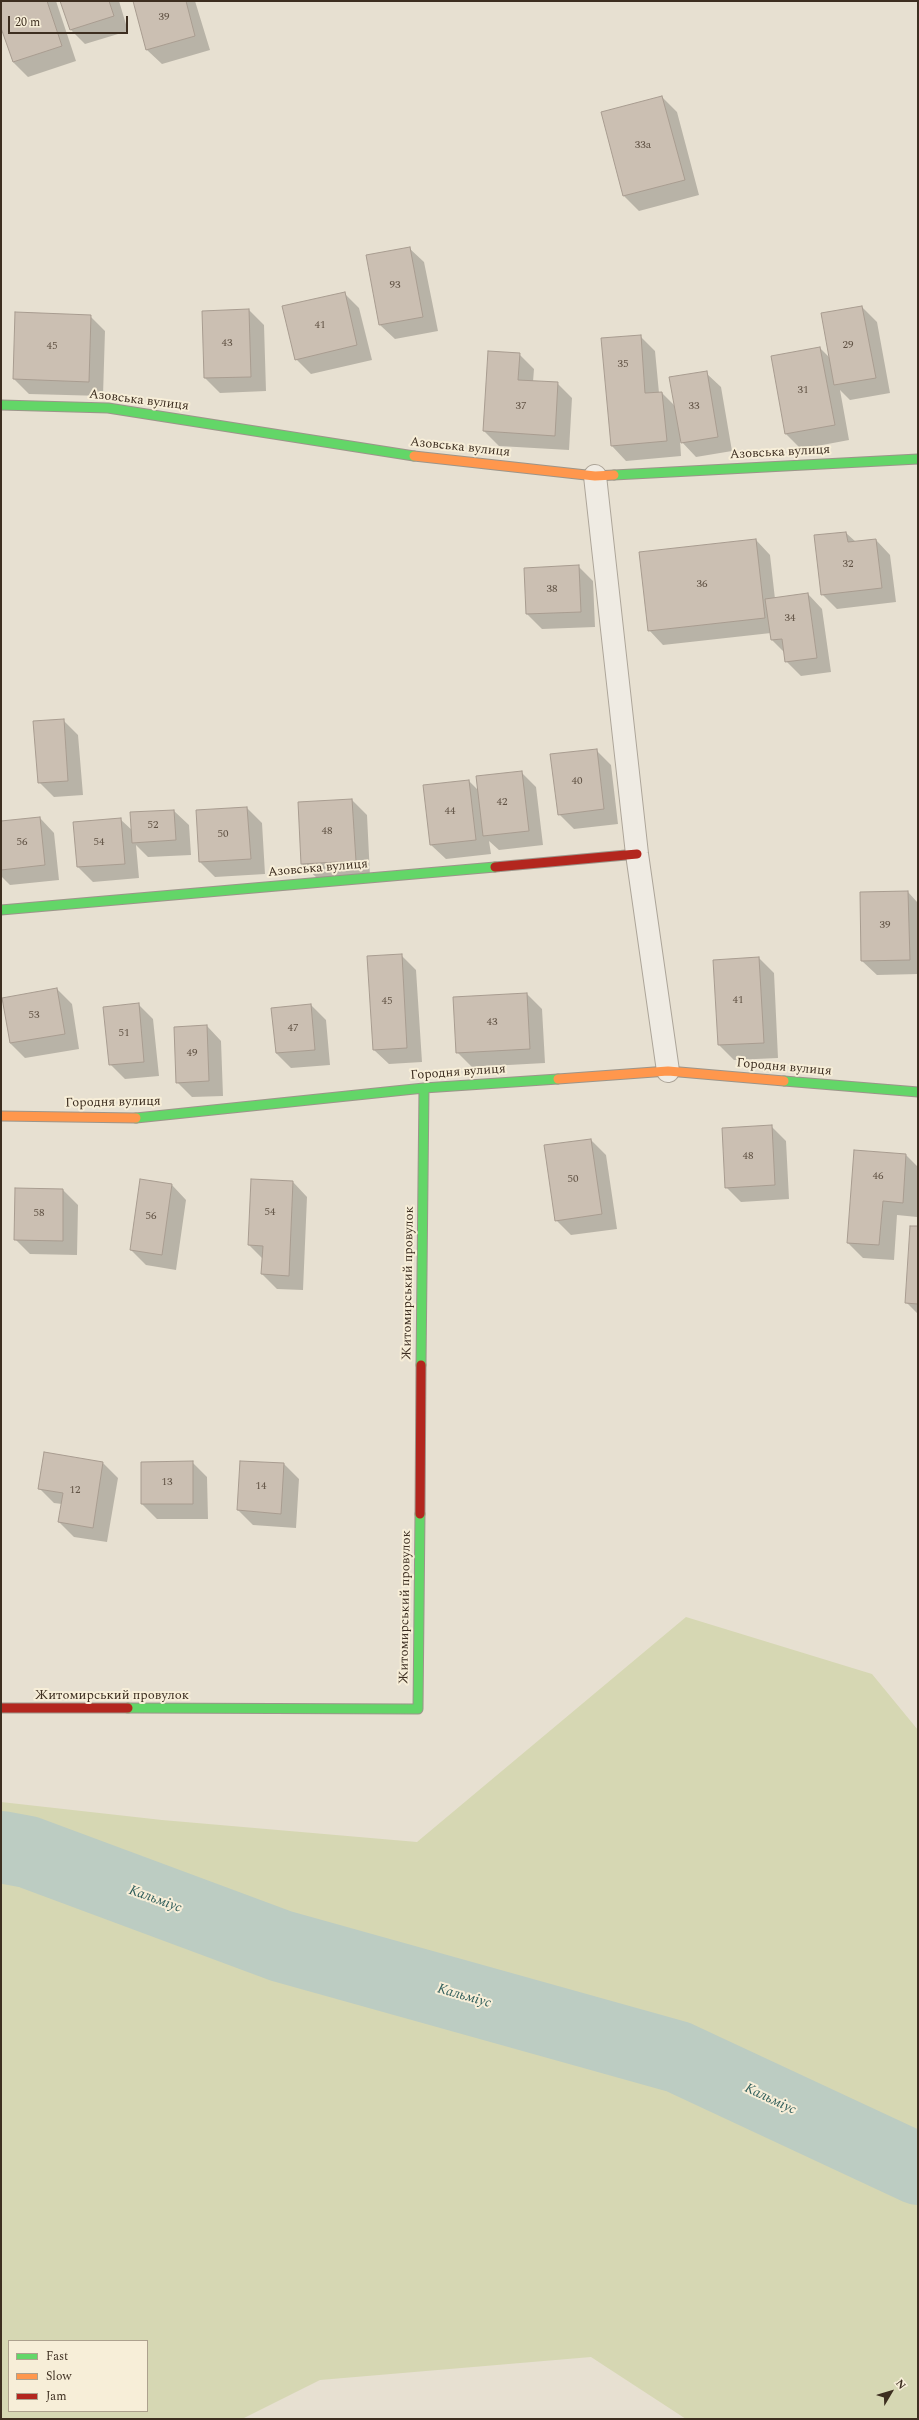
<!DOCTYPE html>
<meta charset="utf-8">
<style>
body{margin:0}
#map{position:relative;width:919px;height:2420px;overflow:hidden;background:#e7e0d1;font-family:Spectral,serif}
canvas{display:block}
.frame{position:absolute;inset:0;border:2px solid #3d2e20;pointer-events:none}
.legend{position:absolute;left:8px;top:2340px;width:140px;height:72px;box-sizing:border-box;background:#f7eed8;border:1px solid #ada18e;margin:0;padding:5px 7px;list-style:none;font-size:12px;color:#3d2e20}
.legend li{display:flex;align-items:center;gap:8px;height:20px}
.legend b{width:20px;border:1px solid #ada18e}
.north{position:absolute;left:871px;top:2372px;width:40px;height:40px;-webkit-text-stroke:3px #f7eed8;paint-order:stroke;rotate:52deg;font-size:11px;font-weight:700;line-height:16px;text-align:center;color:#3d2e20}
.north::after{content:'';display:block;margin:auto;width:14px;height:18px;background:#3d2e20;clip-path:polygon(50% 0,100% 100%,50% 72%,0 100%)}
.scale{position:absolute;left:8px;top:16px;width:120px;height:18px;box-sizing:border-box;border:2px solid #3d2e20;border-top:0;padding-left:5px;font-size:12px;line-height:14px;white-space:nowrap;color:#3d2e20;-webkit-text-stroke:3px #f7eed8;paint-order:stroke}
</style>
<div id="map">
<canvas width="919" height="2420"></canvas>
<div class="frame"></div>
<ul class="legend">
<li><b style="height:5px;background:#63d668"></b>Fast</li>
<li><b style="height:5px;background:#ff974d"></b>Slow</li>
<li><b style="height:5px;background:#b3261e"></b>Jam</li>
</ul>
<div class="north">N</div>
<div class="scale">20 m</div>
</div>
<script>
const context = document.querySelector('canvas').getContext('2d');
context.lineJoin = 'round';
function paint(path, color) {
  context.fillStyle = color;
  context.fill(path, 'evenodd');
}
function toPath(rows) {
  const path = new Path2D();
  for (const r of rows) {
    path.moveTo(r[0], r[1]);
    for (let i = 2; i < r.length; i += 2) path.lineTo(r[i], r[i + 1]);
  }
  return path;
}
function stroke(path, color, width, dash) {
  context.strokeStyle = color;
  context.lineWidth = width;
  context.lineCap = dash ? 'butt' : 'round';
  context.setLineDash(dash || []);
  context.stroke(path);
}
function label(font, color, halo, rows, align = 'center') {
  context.font = font + ' Spectral,serif';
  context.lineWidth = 4;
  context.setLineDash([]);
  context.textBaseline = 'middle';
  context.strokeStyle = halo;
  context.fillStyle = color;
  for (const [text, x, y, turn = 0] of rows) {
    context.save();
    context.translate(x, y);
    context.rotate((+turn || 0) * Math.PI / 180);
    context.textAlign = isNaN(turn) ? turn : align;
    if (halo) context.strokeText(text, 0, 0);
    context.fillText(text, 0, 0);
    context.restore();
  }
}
const green = toPath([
 [686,1617,872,1674,918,1730,918,2419,686,2419,591,2357,320,2380,242,2419,1,2419,1,1802,162,1820,417,1842],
 [9,2341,147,2341,147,2411,9,2411]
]);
const shadow = toPath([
 [1,1,56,1,76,61,28,77,13,62,1,25],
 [62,1,119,1,128,31,85,44,71,30],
 [134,1,195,1,210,50,162,64,147,50],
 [662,97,677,112,699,195,639,211,624,196,602,112],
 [409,248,424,262,438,331,395,339,380,325],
 [344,293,359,308,372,360,311,374,296,359],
 [862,307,877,322,890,393,850,400,840,390,849,440,801,449,786,434,820,348,830,358],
 [249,310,264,325,266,391,220,393,205,378,203,311],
 [16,313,90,316,105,331,103,396,29,394,14,379],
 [640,336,655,351,659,393,662,393,675,406,706,373,721,387,732,451,696,457,680,440,681,456,626,461,612,446,602,339],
 [519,354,534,369,533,382,557,383,572,398,569,450,499,446,484,431],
 [846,533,856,542,876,540,890,555,896,602,837,609,822,594],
 [756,540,770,555,775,599,808,594,822,609,831,672,801,676,786,661,785,653,772,640,771,633,663,645,649,630],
 [578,566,593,581,595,627,542,629,527,614,525,569],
 [63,720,78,735,83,795,54,797,39,782],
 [596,750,611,765,618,824,574,829,559,814],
 [521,772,536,787,543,845,499,850,489,841,491,854,446,859,431,845,469,781,478,790],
 [352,800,367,815,370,876,317,878,302,864],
 [247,808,262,823,265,874,215,877,200,862,197,811],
 [174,811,189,825,191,855,148,857,136,845,139,878,93,882,78,867,74,823,120,819,133,831],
 [40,818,54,833,59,880,10,885,1,876,1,822],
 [908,892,918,903,918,974,877,975,862,961],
 [401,955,416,970,422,1062,389,1064,374,1050],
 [759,958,774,973,778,1058,734,1060,719,1045],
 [57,989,72,1004,79,1049,25,1058,10,1043],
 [527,994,542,1009,545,1063,472,1067,457,1052],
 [138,1004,153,1019,159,1076,125,1079,110,1064],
 [311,1005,326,1020,330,1065,291,1068,276,1053],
 [207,1026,221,1041,223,1096,192,1097,177,1082],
 [771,1126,786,1141,789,1199,741,1202,726,1187],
 [591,1140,606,1155,617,1229,571,1235,556,1220],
 [906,1155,918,1167,917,1217,897,1215,894,1260,863,1258,848,1243],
 [293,1182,307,1197,303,1290,277,1289,262,1274,263,1259,249,1245],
 [172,1185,186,1200,176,1270,146,1265,131,1250],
 [63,1190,78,1205,77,1255,30,1254,15,1239],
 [918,1227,918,1314,906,1302],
 [192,1462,207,1477,208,1519,157,1519,142,1504],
 [241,1462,284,1464,299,1479,296,1528,253,1525,238,1510],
 [103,1463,118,1478,107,1542,74,1537,59,1522,62,1504,54,1503,39,1488]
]);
const river = toPath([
 [1,1847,28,1852,281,1946,678,2057,918,2169]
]);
const building = toPath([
 [1,1,47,1,62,46,13,62,1,28,1,1],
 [60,1,109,1,114,16,70,30,60,1],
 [133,1,186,1,195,36,146,50,133,1],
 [662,96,685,180,623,196,601,112,662,96],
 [410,247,423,317,379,325,366,255,410,247],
 [345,292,357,345,295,360,282,306,345,292],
 [862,306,876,378,834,385,821,313,862,306],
 [249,309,251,377,204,378,202,311,249,309],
 [15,312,91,315,89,382,13,379,15,312],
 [641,335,645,393,662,392,667,441,611,446,601,338,641,335],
 [820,347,835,425,785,434,771,356,820,347],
 [488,351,520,353,518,380,558,382,555,436,483,431,488,351],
 [707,371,718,437,681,443,669,377,707,371],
 [846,532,848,542,876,539,882,588,821,595,814,535,846,532],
 [756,539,765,618,648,631,639,552,756,539],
 [579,565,581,612,526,614,524,568,579,565],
 [808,593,817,658,785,662,782,639,771,640,765,599,808,593],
 [64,719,68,781,38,783,33,721,64,719],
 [597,749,604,809,558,815,550,754,597,749],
 [522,771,529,831,483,836,476,776,522,771],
 [469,780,476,840,430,845,423,785,469,780],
 [352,799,356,861,301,864,298,802,352,799],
 [247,807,251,859,199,862,196,810,247,807],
 [174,810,176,840,132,843,130,812,174,810],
 [40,817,45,865,1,870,1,821,40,817],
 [121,818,125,864,77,867,73,822,121,818],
 [908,891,910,960,861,961,860,892,908,891],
 [402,954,407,1048,373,1050,367,956,402,954],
 [759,957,764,1043,718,1045,713,960,759,957],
 [57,988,65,1034,10,1043,2,998,57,988],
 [527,993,530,1049,456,1053,453,997,527,993],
 [139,1003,144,1062,109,1065,103,1007,139,1003],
 [311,1004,315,1050,276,1053,271,1008,311,1004],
 [207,1025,209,1081,176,1083,174,1027,207,1025],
 [772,1125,775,1185,725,1188,722,1128,772,1125],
 [591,1139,602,1214,555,1221,544,1145,591,1139],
 [854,1150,906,1154,903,1203,883,1201,879,1245,847,1243,854,1150],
 [140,1179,172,1184,162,1255,130,1250,140,1179],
 [251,1179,293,1181,289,1276,261,1274,263,1246,248,1245,251,1179],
 [15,1188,63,1189,63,1241,14,1240,15,1188],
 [910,1226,918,1226,918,1304,905,1303,910,1226],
 [44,1452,103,1462,93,1528,58,1522,63,1493,38,1489,44,1452],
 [193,1461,193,1504,141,1504,141,1462,193,1461],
 [240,1461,284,1463,281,1514,237,1510,240,1461]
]);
const street = toPath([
 [595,476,637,854,668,1071]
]);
const fast = toPath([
 [1,405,108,408,414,456],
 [614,475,918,459],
 [1,910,495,867],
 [784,1081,918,1092],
 [136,1118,424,1088,558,1079],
 [421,1365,424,1088],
 [128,1708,418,1709,420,1514]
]);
const slow = toPath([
 [414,456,595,476,614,475],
 [558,1079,668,1071,784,1081],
 [1,1116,136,1118]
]);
const jam = toPath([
 [495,867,637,854],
 [420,1514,421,1365],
 [1,1708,128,1708]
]);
const numberNames = [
 ["39",164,18],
 ["33а",643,146],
 ["93",395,286],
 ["41",320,326],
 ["43",227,344],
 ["29",848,346],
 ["45",52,347],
 ["35",623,365],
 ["31",803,391],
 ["37",521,407],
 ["33",694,407],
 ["32",848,565],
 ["36",702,585],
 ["38",552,590],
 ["34",790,619],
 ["40",577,782],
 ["42",502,803],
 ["44",450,812],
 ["52",153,826],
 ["48",327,832],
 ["50",223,835],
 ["56",22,843],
 ["54",99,843],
 ["39",885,926],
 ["41",738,1001],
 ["45",387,1002],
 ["53",34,1016],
 ["43",492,1023],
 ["47",293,1029],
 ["51",124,1034],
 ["49",192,1054],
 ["48",748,1157],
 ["46",878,1177],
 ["50",573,1180],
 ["54",270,1213],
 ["58",39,1214],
 ["56",151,1217],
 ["13",167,1483],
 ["14",261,1487],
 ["12",75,1491]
];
const streetNames = [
 ["Азовська вулиця",139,401,7],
 ["Азовська вулиця",460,448,6],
 ["Азовська вулиця",780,453,-3],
 ["Азовська вулиця",318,869,-5],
 ["Городня вулиця",784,1068,5],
 ["Городня вулиця",458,1073,-4],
 ["Городня вулиця",113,1103,-1],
 ["Житомирський провулок",409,1283,-89],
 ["Житомирський провулок",406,1607,-89],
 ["Житомирський провулок",112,1696]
];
const waterNames = [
 ["Кальміус",155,1900,20],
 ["Кальміус",464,1997,16],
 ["Кальміус",770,2100,25]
];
paint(green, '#d6d7b3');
paint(shadow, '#0003');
stroke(river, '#bcccc2', 72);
paint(building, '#cbbfb2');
stroke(building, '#a89c90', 1);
stroke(street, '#ada599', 24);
stroke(fast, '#9c958a', 11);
stroke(slow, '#9c958a', 11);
stroke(jam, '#9c958a', 11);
stroke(street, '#efebe3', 22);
stroke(fast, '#63d668', 9);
stroke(slow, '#ff974d', 9);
stroke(jam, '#b3261e', 9);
label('11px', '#605244', null, numberNames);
label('13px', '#3d2e20', '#f7eed8', streetNames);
label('italic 14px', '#2f5d5a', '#f7eed8', waterNames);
</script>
